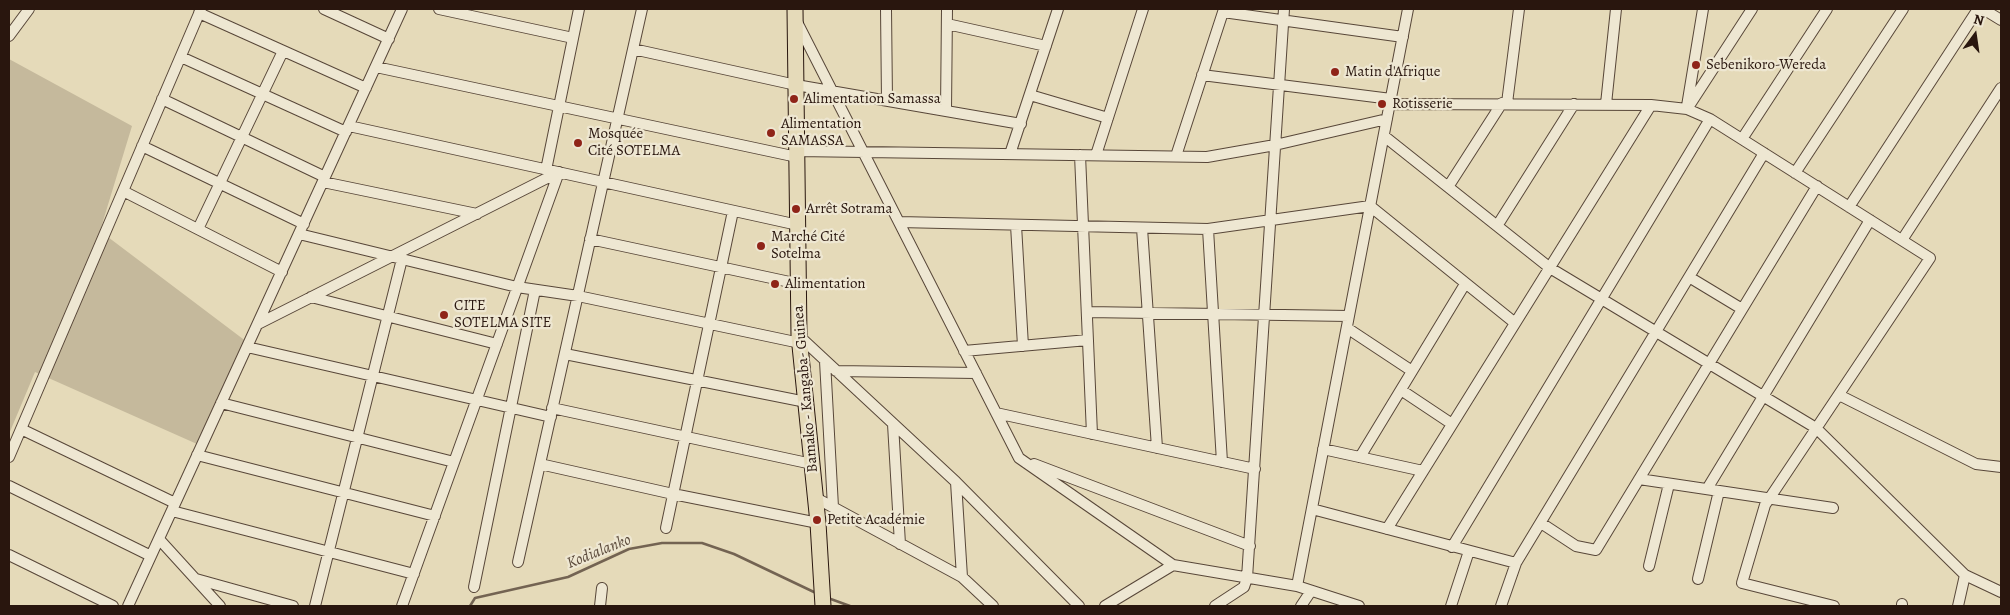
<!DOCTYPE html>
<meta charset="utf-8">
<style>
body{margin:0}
#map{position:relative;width:2010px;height:615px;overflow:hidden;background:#e5dab9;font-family:Alegreya,serif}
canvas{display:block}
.frame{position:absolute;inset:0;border:10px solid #29160e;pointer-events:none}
.north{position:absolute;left:1950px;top:10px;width:50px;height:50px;-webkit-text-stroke:4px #eee7d2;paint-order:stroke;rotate:14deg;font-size:14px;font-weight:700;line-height:20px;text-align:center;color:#29160e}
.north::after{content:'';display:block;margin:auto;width:18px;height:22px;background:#29160e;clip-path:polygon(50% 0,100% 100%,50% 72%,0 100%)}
</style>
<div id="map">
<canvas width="2010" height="615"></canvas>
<div class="frame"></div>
<div class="north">N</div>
</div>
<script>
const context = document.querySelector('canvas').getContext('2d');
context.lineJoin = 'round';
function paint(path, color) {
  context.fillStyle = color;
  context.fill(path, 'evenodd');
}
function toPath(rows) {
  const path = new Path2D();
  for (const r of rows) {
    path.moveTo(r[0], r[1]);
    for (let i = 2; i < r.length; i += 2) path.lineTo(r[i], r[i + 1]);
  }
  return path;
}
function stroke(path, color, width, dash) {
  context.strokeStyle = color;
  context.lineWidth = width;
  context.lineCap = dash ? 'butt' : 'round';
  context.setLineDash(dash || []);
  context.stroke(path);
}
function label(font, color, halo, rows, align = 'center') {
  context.font = font + ' Alegreya,serif';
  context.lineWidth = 4.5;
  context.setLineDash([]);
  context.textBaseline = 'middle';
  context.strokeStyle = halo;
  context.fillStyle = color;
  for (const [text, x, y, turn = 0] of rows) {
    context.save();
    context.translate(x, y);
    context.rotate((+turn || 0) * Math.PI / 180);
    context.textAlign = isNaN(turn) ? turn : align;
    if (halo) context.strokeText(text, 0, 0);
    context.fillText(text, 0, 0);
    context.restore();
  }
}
const green = toPath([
 [9,59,132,126,100,231,247,342,197,444,35,372,9,434]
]);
const stream = toPath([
 [828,598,850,606],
 [470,606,475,598,568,577,629,549,662,543,702,543,734,554,816,593]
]);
const minor = toPath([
 [324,9,389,39],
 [439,9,573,38],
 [886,9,887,100],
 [1983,9,2001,20],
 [1223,12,1403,37],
 [199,13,366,88],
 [797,22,1019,458,1173,565,1297,586,1359,606],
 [947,24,1046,46],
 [9,36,29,9],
 [633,49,796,85,1021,124],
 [181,57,346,132],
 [376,67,797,157],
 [1202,75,1391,99],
 [1030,95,1108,118],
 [162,99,325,177],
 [1507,103,1519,9],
 [1390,104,1651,105,1687,109,1710,119,1930,258,1765,505,1742,583,1834,606],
 [1606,104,1616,9],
 [1687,106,1703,9],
 [1687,109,1752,9],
 [946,110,947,9],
 [349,126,798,225],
 [1384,136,1550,268,1816,428,1965,575,2001,592],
 [1742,139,1827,9],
 [142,146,304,224],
 [797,151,1207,157,1275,145,1387,119],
 [1010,154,1058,9],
 [1080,155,1092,434],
 [1096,155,1143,9],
 [1176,156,1224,9],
 [546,170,579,9],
 [1795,173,1903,9],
 [323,182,477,214],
 [1448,187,1502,103],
 [123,191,282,272],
 [1849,207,1978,9],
 [899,222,1208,229,1370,206,1515,323],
 [1016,225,1023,346],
 [1497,226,1574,104],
 [1142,228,1157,448],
 [198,229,283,51],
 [1208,229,1222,462],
 [299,234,517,287,578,296,800,343],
 [590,239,799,284],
 [1902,240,2001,88],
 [1689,277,1742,309],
 [311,297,497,344],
 [1087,312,1349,316],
 [258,324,559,172],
 [1347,328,1412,371],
 [799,336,956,482,1079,606],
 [247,347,551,417],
 [964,351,1088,340],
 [565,354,806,402],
 [825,361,833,507],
 [836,371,976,373],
 [1401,390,1452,424],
 [1839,395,1976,464,2001,467],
 [221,403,454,462],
 [552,408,812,464],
 [996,413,1255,469],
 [893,424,900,544],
 [21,429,175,503],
 [1323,449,1423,471],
 [197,455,435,516],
 [9,457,201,9],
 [1360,457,1465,284],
 [540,464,673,494,818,523],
 [1034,464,1250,546],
 [1639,479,1833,508],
 [956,482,962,577],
 [9,486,151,556],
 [1707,489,1870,220],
 [816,498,962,577,993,606],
 [1312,509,1516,563],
 [172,511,414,574],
 [1541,523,1576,546,1596,550,1817,186],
 [666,528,733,211],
 [1387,529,1651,105],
 [159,539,220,606],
 [1452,547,1710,119],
 [9,555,113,606],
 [518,562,642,9],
 [1649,566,1669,484],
 [196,579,293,606],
 [1698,579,1719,491],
 [1297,586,1408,9],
 [474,587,535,290],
 [128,606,402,9],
 [315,606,402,259],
 [402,606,559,172],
 [600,606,602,588],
 [1105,606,1173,565],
 [1215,606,1244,587,1247,578,1284,9],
 [1301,606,1311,591],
 [1451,606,1469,551],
 [1501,606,1516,563,1764,153],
 [1902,606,1902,604],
 [1958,606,1965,575]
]);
const primary = toPath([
 [795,9,799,336,818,523,823,606]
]);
const markers = [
 [1696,65,5,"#8f2418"],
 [1335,72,5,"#8f2418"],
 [794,99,5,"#8f2418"],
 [1382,104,5,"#8f2418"],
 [771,133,5,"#8f2418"],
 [578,143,5,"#8f2418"],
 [796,209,5,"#8f2418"],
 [761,246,5,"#8f2418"],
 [775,284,5,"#8f2418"],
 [444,315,5,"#8f2418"],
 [817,520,5,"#8f2418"]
];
const poiNames = [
 ["Sebenikoro-Wereda",1706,65],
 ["Matin d'Afrique",1345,72],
 ["Alimentation Samassa",804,99],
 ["Rotisserie",1392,104],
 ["Alimentation",781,124],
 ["SAMASSA",781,141],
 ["Mosquée",588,134],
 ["Cité SOTELMA",588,151],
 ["Arrêt Sotrama",806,209],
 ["Marché Cité",771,237],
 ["Sotelma",771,254],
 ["Alimentation",785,284],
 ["CITE",454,306],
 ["SOTELMA SITE",454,323],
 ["Petite Académie",827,520]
];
const streetNames = [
 ["Bamako - Kangaba- Guinea",806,389,-95]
];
const waterNames = [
 ["Kodialanko",599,552,-22]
];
paint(green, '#c5b99c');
stroke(stream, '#736352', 2.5);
stroke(minor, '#584739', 12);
stroke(primary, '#29160e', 17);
stroke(minor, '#eee7d2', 10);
stroke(primary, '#e5dab9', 15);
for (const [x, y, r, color] of markers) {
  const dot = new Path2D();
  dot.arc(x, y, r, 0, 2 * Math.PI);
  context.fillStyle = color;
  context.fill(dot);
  stroke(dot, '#eee7d2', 2);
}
label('15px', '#29160e', '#eee7d2', poiNames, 'left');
label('15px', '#29160e', '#eee7d2', streetNames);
label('italic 16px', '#5b4a3b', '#eee7d2', waterNames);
</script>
